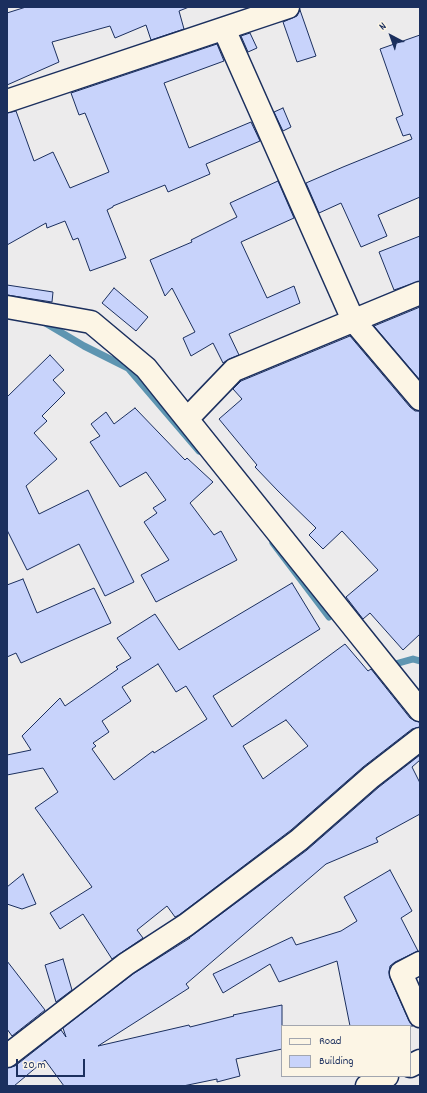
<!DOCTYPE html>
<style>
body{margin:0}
#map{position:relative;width:427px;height:1093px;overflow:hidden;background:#ecebec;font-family:Dekko,sans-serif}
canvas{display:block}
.frame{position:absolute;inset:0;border:8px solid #1b2f5e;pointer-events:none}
.legend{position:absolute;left:281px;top:1025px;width:130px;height:52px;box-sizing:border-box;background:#fcf5e5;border:1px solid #a2a6af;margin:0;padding:5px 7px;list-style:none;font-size:12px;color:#1b2f5e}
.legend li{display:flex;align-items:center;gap:8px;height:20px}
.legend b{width:20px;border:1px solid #a2a6af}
.north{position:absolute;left:371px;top:16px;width:40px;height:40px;-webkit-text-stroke:3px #fcf5e5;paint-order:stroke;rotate:319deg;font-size:11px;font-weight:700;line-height:16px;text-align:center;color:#1b2f5e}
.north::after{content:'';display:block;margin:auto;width:14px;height:18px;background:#1b2f5e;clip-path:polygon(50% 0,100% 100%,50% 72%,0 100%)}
.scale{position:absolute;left:16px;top:1059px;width:69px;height:18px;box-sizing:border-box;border:2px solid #1b2f5e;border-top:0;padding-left:5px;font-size:12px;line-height:14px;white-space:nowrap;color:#1b2f5e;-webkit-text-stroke:3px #fcf5e5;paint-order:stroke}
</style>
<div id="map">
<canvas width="427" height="1093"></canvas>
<div class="frame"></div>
<ul class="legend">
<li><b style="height:5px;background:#fcf5e5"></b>Road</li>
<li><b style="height:11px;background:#c8d3fb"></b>Building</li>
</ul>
<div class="north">N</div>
<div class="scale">20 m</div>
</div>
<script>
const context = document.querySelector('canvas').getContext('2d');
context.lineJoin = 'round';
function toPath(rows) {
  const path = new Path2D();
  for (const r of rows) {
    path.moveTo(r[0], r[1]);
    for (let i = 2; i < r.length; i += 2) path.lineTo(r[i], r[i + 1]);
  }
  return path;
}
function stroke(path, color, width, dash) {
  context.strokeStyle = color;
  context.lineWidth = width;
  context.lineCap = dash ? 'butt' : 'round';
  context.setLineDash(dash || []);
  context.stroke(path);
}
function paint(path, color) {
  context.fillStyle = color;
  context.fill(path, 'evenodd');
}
const stream = toPath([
 [42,321,84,346,128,368,199,451],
 [273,543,329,617],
 [388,666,413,659,420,661]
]);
const building = toPath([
 [26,7,189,7,179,11,184,29,151,40,146,25,115,38,110,26,52,42,59,62,7,85,7,13,26,7],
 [300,10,316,56,297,62,283,22,297,16,300,10],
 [250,33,257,48,248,52,241,36,250,33],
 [420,35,420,197,378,215,387,236,361,247,341,203,319,213,306,183,343,167,412,139,410,134,403,136,396,118,403,115,380,49,420,35],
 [217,44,224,61,164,83,189,148,251,122,260,141,206,164,210,174,168,192,165,185,113,206,113,207,107,210,126,258,90,271,78,238,73,240,65,221,47,228,46,223,7,245,7,113,16,111,34,161,53,152,70,188,109,172,85,113,79,115,71,93,217,44],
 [283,108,291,127,283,131,274,112,283,108],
 [278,181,294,218,241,242,267,298,294,286,300,303,229,334,239,355,229,359,223,363,213,343,191,356,183,338,195,332,172,288,165,296,150,260,192,242,191,240,237,217,230,203,278,181],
 [420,236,420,281,394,290,379,252,420,236],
 [7,285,53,292,52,302,7,295,7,285],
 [114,288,148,317,136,331,102,303,114,288],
 [420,307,420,380,374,326,420,307],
 [350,336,410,407,415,411,420,411,420,634,403,650,370,613,363,619,346,597,378,570,342,531,323,549,309,535,316,528,278,491,255,467,257,465,219,419,242,399,233,389,241,381,350,336],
 [50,355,64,370,53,380,65,393,42,416,47,421,34,433,57,459,26,486,39,514,88,490,134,582,105,596,79,544,27,570,7,530,7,397,50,355],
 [135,408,185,460,187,458,213,482,190,503,214,535,221,531,237,560,156,602,141,575,169,560,144,522,157,513,153,508,166,500,146,472,120,487,90,442,100,436,91,424,106,412,114,424,135,408],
 [23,579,37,613,94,588,111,623,21,663,16,653,7,657,7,585,23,579],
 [292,583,320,629,213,696,232,727,345,644,368,671,371,669,410,718,415,721,420,722,420,727,412,729,363,767,291,830,179,915,175,917,167,906,137,930,143,938,112,959,83,914,60,929,50,913,92,887,35,808,58,792,43,768,7,775,7,755,31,750,22,736,60,698,65,706,118,669,116,667,131,658,117,638,155,614,179,650,292,583],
 [158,664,176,692,186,686,207,719,154,753,153,751,114,780,92,749,96,746,93,743,109,732,102,721,131,701,122,687,158,664],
 [286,720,308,746,263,779,243,746,286,720],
 [420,755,420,760,412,767,420,783,420,814,376,838,378,842,326,864,186,984,189,988,98,1046,189,1025,190,1027,234,1016,233,1015,282,1005,282,1049,236,1059,240,1076,217,1082,217,1079,183,1086,64,1086,45,1060,14,1086,7,1086,7,1068,15,1066,61,1030,66,1037,63,1028,133,974,190,938,189,938,307,850,379,787,420,755],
 [390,870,412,911,401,918,418,951,395,962,390,966,389,972,390,978,409,1021,413,1026,350,1026,337,961,279,982,270,964,223,993,213,974,292,937,296,945,341,931,357,921,344,897,390,870],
 [23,874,36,904,22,909,7,904,7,887,23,874],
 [63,959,72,990,56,1002,45,965,63,959],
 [7,961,45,1010,12,1036,7,1029,7,961]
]);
const minor = toPath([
 [224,29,353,320,420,399],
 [7,101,288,7],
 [7,307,91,322,146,368,420,710],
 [187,419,234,370,420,293],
 [420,963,401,973,420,1016],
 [7,1056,126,964,186,925,299,840,371,777,420,739],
 [410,1066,420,1061],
 [367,1086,387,1076]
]);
stroke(stream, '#5e95b1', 7);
paint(building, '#c8d3fb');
stroke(building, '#1b2f5e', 1);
stroke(minor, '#1b2f5e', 25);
stroke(minor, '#fcf5e5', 22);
</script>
